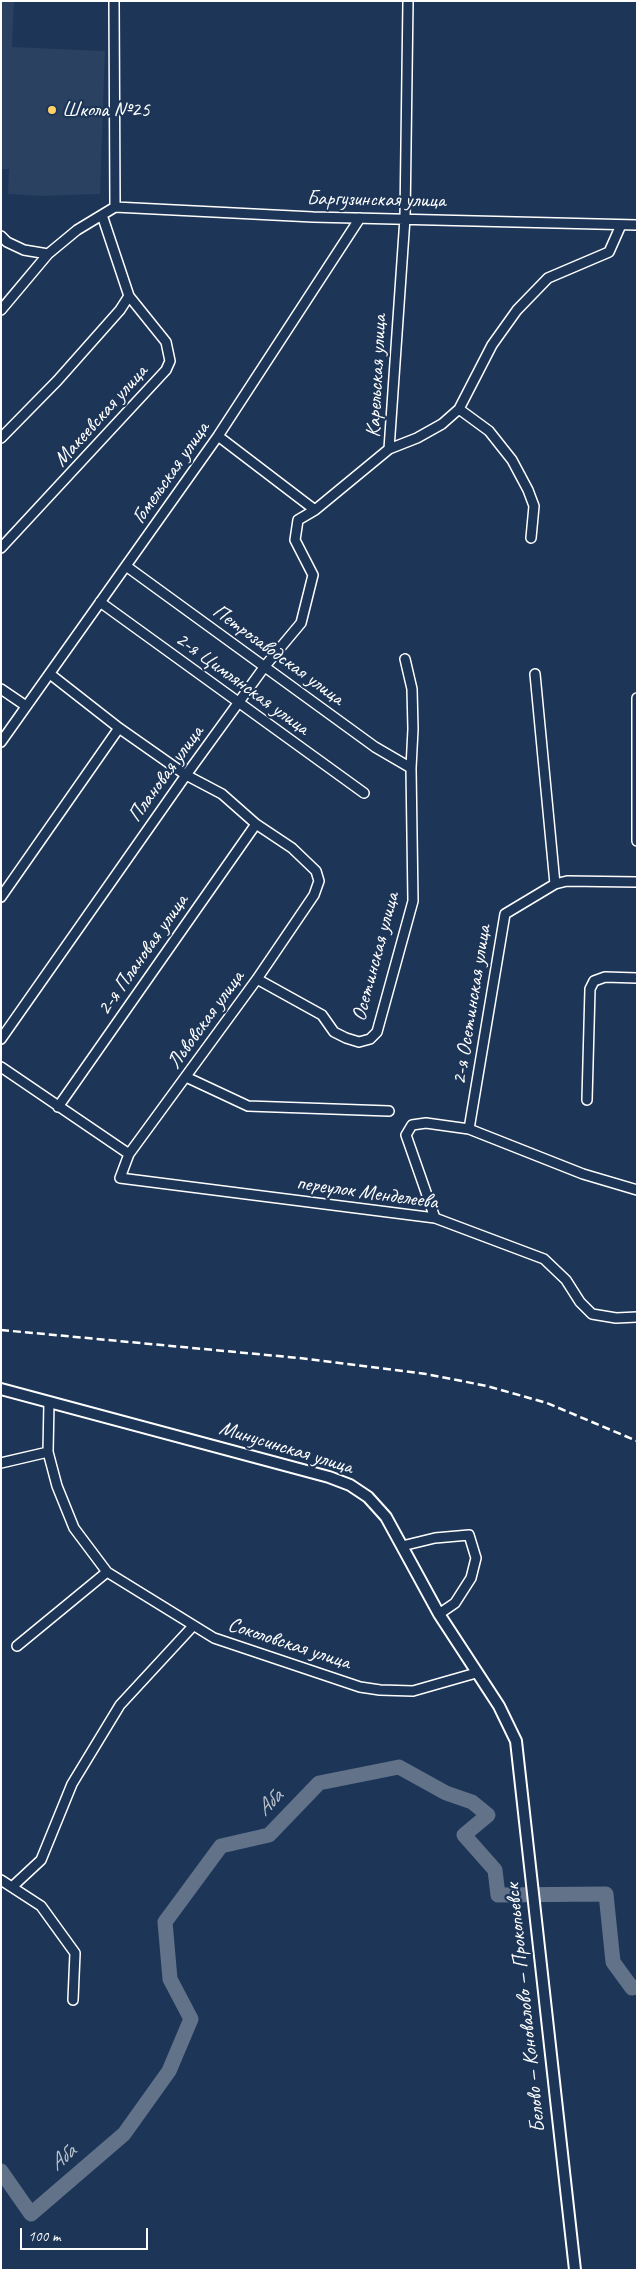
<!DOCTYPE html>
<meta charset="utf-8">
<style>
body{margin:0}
#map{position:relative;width:638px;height:2271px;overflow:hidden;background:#1d3557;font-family:Caveat,sans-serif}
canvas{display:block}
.frame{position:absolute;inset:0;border:2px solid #fff;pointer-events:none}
.scale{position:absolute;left:20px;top:2228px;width:128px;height:22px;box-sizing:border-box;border:2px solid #fff;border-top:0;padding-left:6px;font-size:15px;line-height:18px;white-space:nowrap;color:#fff;-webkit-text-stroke:4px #1d3557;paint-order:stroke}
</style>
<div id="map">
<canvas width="638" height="2271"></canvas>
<div class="frame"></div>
<div class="scale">100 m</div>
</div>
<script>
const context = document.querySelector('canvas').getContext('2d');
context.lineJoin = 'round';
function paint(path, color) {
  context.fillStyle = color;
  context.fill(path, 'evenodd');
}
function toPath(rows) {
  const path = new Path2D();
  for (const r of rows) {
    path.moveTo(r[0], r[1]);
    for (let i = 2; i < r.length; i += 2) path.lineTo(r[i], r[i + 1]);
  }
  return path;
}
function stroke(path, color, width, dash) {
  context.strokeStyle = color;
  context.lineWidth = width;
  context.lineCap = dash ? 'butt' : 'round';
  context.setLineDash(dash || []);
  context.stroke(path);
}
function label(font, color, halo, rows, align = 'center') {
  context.font = font + ' Caveat,sans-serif';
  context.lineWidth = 4.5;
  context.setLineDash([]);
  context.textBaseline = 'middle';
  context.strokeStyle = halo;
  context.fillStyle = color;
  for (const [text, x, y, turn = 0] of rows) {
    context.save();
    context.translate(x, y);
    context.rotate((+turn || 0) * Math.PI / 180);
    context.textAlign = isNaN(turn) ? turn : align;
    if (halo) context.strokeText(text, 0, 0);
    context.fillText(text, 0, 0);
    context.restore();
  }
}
const built = toPath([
 [1,1,14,1,12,47,105,51,100,194,41,196,8,194,9,169,1,169]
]);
const river = toPath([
 [1,2171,31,2214,124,2134,169,2071,191,2019,170,1979,165,1922,221,1846,269,1835,319,1783,399,1767,446,1793,472,1802,488,1815,464,1835,495,1870,498,1895,606,1894,613,1962,632,1988,637,1987]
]);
const minor = toPath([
 [114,1,115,207],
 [1,236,7,242,24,250,48,254],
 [1,310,48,254,77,230,115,207,313,217,637,225],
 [459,409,489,431,512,460,528,490,534,506,531,538],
 [218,436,315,510],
 [1,438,57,381,120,310,129,296,102,215],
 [389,449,405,218,408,1],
 [1,548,166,370,170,361,166,342,129,296],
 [126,566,375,747,411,768],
 [100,602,364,793],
 [50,674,119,728,186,775,222,794,256,824,292,848,316,871,319,881,314,895,257,979,129,1154,120,1178,435,1218,544,1259,566,1280,580,1302,592,1314,616,1318,637,1317],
 [535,674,555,884],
 [1,689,26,706],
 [637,698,637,841],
 [1,742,218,436,360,218],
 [1,897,119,728],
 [257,979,322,1015,334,1032,346,1038,359,1042,370,1039,377,1032,413,901,411,768,413,729,412,689,405,659],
 [1,1039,186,775,265,666,301,623,313,575,295,540,298,520,315,510,389,449,417,438,442,424,459,409,492,345,517,310,548,278,609,252,621,225],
 [1,1067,129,1154],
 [186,1077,248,1106,389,1111],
 [587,1100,590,989,594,981,605,977,637,978],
 [58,1107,256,824],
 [469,1129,505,914,555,884,567,881,637,882],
 [435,1218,406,1135,412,1125,426,1123,469,1129,583,1174,637,1190],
 [48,1452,57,1486,74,1528,107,1572,214,1638,360,1687,380,1690,413,1691,476,1673],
 [1,1463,48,1452,49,1402],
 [402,1546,435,1538,469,1535,476,1558,471,1578,455,1603,439,1614],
 [17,1646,107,1572],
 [1,1880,41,1906,75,1953,73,2000],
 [12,1887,41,1860,72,1784,120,1705,193,1626]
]);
const major = toPath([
 [1,1389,329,1477,350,1485,368,1497,386,1517,439,1614,499,1706,516,1741,575,2270]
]);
const rail = toPath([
 [1,1330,299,1358,426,1374,487,1386,547,1403,637,1441]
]);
const markers = [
 [52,110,5,"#ffd166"]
];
const poiNames = [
 ["Школа №25",62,110]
];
const streetNames = [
 ["Баргузинская улица",376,200,1],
 ["Карельская улица",377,376,-87],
 ["Макеевская улица",101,416,-48],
 ["Гомельская улица",171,473,-55],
 ["Петрозаводская улица",278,655,36],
 ["2-я Цимлянская улица",242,684,36],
 ["Плановая улица",166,774,-54],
 ["2-я Плановая улица",143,955,-55],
 ["Осетинская улица",376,957,-75],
 ["2-я Осетинская улица",472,1005,-81],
 ["Львовская улица",206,1020,-54],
 ["переулок Менделеева",367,1193,8],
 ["Минусинская улица",286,1448,17],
 ["Соколовская улица",289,1644,18],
 ["Белово — Коновалово — Прокопьевск",526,2008,-96]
];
const waterNames = [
 ["Аба",270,1803,-45],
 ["Аба",63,2158,-40]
];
paint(built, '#2a4161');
stroke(river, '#617289', 15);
stroke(minor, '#fff', 12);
stroke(major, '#fff', 14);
stroke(minor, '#1d3557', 9);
stroke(major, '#1d3557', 10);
stroke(rail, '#fff', 2.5, [8, 4]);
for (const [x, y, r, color] of markers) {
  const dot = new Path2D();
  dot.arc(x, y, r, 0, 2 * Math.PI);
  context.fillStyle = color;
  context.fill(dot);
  stroke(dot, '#1d3557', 2);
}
label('21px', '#fff', '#1d3557', poiNames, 'left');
label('21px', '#fff', '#1d3557', streetNames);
label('italic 22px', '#b8c0ca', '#1d3557', waterNames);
</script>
